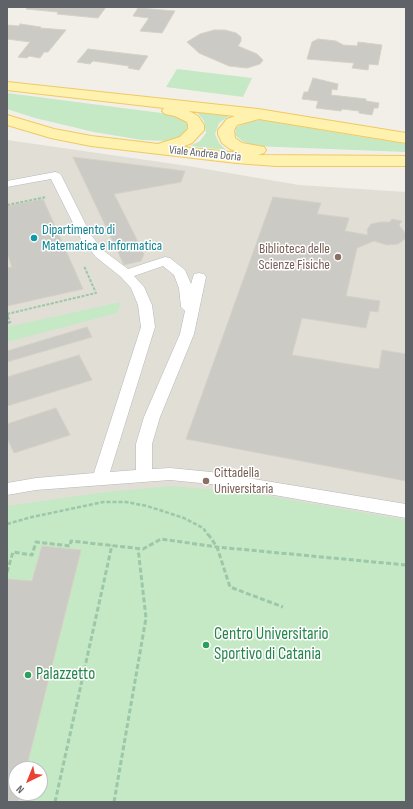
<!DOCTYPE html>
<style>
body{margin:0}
#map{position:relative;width:413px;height:809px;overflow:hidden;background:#f1efe8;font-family:"Sofia Sans Condensed",sans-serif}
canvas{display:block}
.frame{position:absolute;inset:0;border:8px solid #5f6368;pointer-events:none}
.north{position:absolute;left:8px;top:761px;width:40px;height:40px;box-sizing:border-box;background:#fff;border:1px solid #bfc1c3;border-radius:50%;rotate:223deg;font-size:11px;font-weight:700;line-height:16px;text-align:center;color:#5f6368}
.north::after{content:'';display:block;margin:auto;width:14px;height:18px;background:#ea4335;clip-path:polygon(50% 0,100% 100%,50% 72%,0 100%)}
</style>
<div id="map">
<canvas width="413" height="809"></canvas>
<div class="frame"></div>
<div class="north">N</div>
</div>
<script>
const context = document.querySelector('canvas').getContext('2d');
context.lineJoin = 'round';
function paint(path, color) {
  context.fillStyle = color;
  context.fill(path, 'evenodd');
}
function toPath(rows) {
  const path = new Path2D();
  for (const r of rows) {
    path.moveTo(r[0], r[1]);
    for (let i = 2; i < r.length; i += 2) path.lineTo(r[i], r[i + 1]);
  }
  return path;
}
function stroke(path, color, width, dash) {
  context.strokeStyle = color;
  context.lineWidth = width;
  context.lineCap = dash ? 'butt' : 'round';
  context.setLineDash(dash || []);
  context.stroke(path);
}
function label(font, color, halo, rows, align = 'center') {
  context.font = font + ' "Sofia Sans Condensed",sans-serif';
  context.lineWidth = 3;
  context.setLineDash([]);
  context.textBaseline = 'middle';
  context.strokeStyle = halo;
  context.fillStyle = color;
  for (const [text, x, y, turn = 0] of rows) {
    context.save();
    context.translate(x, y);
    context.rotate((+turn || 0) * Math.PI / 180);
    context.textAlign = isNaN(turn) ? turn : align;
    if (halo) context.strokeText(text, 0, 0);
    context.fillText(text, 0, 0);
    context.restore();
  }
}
const education = toPath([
 [7,140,188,166,299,185,406,192,406,802,7,802],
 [16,769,40,769,40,793,16,793]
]);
const green = toPath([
 [177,69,252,78,243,97,166,87],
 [7,93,161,113,181,118,187,124,187,127,186,132,179,138,167,141,142,140,94,132,35,118,7,109],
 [197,112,229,116,219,123,215,134,219,143,226,150,190,146,200,141,206,133,204,121],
 [261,120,406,144,406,152,254,146,242,141,235,135,236,128,239,126,252,121],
 [121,302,117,313,7,342,7,327],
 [172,486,251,493,406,520,406,802,7,802,7,506,106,492],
 [16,769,40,769,40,793,16,793]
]);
const building = toPath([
 [28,7,106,7,98,18,57,14,58,12,26,9,28,7],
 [138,8,175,11,162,33,140,31,149,18,133,16,138,8],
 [20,24,41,27,40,28,66,30,48,52,44,52,40,58,29,56,27,58,18,57,30,42,7,39,7,25,19,26,20,24],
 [214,30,225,30,236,33,241,37,241,41,238,46,257,54,263,60,260,64,247,68,229,66,199,53,187,42,200,34,214,30],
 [318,39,336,41,343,45,357,46,358,42,382,45,378,65,369,64,368,70,352,68,354,63,307,59,312,42,318,39],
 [88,49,148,56,139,70,128,68,129,66,93,61,90,64,77,62,88,49],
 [313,78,338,84,337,90,332,89,331,95,366,99,366,101,379,103,378,108,374,108,372,115,359,113,359,111,342,109,341,111,316,108,318,101,302,99,304,92,308,92,313,78],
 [73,157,185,171,181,182,114,194,144,254,141,261,124,265,73,157],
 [273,197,321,203,317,214,349,218,345,231,368,235,367,230,371,224,381,222,390,222,392,219,402,221,399,225,406,234,405,239,398,244,387,245,374,241,357,248,346,296,380,301,378,312,370,311,366,328,302,318,292,355,379,369,382,350,406,354,406,481,186,439,273,197],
 [43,199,83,289,7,306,7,268,12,267,7,253,7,206,43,199],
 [87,327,92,337,7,362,7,351,87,327],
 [79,355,92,380,7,406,7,377,79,355],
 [56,408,70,435,14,453,7,438,7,424,56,408],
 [42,546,81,550,26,769,16,769,16,793,20,793,18,802,7,802,7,579,32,581,42,546]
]);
const pathFar2 = toPath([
 [7,205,46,197],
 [7,314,96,293,84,266],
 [7,314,8,316]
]);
const pathFar1 = toPath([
 [7,323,10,322,7,315],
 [7,524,32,517,103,502,126,502,147,506,184,518,203,528,208,535]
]);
const path = toPath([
 [208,534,217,547,230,587,283,607],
 [7,572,13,552,32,555,36,542,70,546,71,541,143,549,161,539,217,547,406,565],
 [55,802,112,545],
 [114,802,146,618,138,548]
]);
const lane = toPath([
 [55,172,59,173,61,175,91,235,104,251,128,269,165,257,170,258,185,270,191,284,194,274,199,273,204,274,206,277,194,334,160,417,152,444,152,469,170,468,211,472,406,504,406,518,211,484,170,480,36,490,7,495,7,483,36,478,94,473,141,327,138,305,131,288,121,277,96,257,81,239,51,179,7,187,7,181,55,172],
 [163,266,174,275,179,288,181,307,185,311,180,334,144,417,136,444,136,470,110,472,155,327,152,305,144,287,134,276,163,266]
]);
const primary = toPath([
 [7,82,258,109,406,133,406,143,259,119,237,125,234,130,235,138,242,143,264,147,266,150,264,153,258,155,406,156,406,166,276,166,236,163,91,146,51,138,7,125,7,115,54,129,91,136,158,144,180,137,188,129,188,125,187,122,175,116,165,114,162,111,164,108,7,90,7,82],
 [189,111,235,116,227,119,218,130,218,134,222,143,230,149,240,153,182,147,192,143,204,130,204,125,198,116,189,111]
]);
const markers = [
 [34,238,4,"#0f9aa8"],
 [338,257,4,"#8d6e63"],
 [206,481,4,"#8d6e63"],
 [206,645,4,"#2e9e5b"],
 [28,675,4,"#2e9e5b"]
];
const farStreetnames = [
 ["Viale Andrea Doria",205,154,6]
];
const cultureNames = [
 ["Dipartimento di",42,230],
 ["Matematica e Informatica",42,246]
];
const educationNames = [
 ["Biblioteca delle",330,249],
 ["Scienze Fisiche",330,265],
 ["Cittadella",214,473,"left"],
 ["Universitaria",214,489,"left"]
];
const nearLeisurenames = [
 ["Centro Universitario",214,635],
 ["Sportivo di Catania",214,655],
 ["Palazzetto",36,675]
];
paint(education, '#e1ded6');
paint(green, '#c5e8c5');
paint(building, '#cccac5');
stroke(building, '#d6d1c6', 1);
stroke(lane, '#b5b8bc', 1);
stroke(primary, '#f2c960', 2);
stroke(pathFar2, '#9cc7a9', 2, [3, 1.5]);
stroke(pathFar1, '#9cc7a9', 2.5, [4, 2]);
stroke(path, '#9cc7a9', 3, [5, 2.5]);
paint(lane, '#fff');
paint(primary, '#fff2af');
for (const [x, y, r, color] of markers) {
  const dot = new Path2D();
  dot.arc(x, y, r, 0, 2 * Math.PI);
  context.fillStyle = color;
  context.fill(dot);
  stroke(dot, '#fff', 1.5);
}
label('12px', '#5f6368', '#fff', farStreetnames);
label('14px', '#0d838f', '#fff', cultureNames, 'left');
label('14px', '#785e54', '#fff', educationNames, 'right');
label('17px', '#27864d', '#fff', nearLeisurenames, 'left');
</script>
